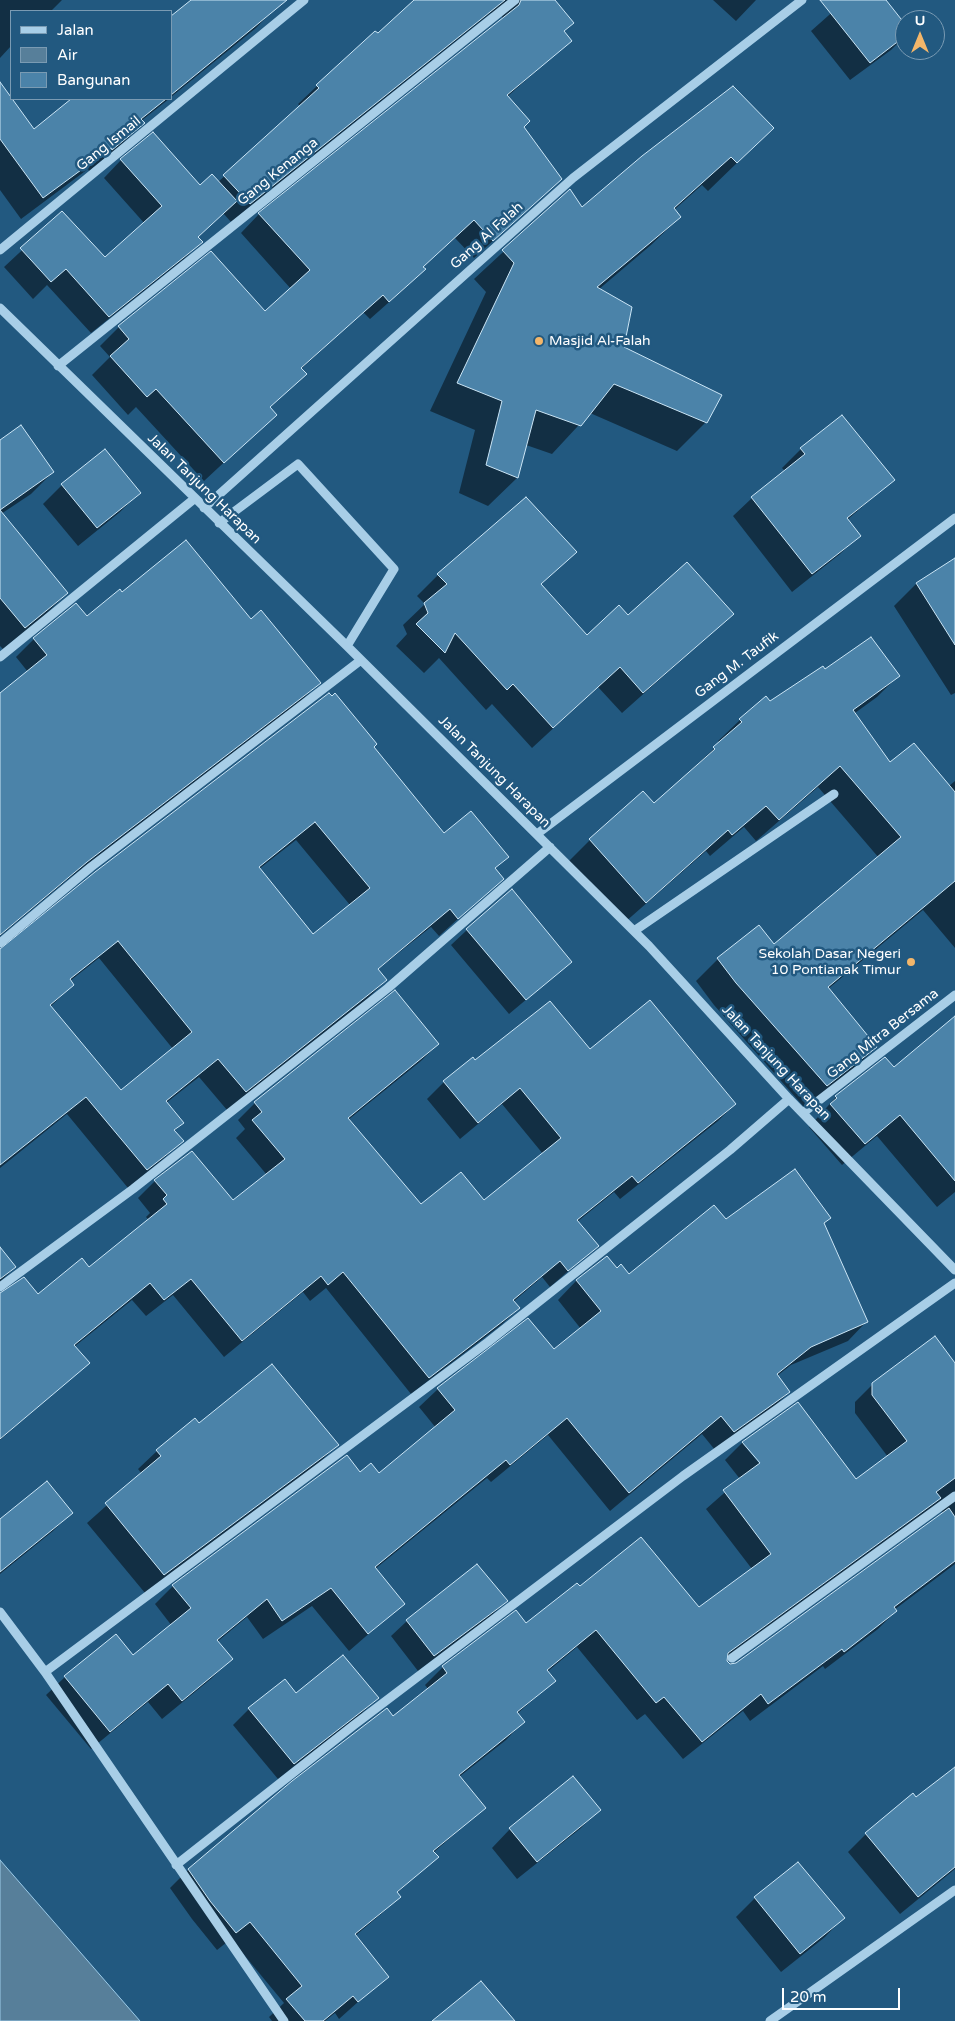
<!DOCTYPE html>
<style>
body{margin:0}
#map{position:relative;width:955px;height:2021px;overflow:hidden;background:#225980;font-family:"Varela Round",sans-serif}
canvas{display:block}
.legend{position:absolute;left:10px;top:10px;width:162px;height:90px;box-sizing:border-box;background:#225980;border:1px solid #7a9bb3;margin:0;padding:6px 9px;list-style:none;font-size:15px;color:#fff}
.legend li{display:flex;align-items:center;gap:10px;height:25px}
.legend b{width:25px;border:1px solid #7a9bb3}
.north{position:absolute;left:895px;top:10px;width:50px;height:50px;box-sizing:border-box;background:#225980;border:1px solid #7a9bb3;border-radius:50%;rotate:0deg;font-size:14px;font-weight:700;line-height:20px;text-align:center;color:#fff}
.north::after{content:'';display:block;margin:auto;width:18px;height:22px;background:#f3b66a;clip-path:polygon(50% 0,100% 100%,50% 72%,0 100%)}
.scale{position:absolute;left:782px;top:1988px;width:118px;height:22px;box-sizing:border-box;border:2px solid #fff;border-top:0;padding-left:6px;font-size:15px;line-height:18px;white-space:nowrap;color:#fff;-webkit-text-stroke:4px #225980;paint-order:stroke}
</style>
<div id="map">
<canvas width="955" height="2021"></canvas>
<ul class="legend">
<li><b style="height:6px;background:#a8cee7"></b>Jalan</li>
<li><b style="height:14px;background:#577f9a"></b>Air</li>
<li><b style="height:14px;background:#4b83a9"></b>Bangunan</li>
</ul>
<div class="north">U</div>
<div class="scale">20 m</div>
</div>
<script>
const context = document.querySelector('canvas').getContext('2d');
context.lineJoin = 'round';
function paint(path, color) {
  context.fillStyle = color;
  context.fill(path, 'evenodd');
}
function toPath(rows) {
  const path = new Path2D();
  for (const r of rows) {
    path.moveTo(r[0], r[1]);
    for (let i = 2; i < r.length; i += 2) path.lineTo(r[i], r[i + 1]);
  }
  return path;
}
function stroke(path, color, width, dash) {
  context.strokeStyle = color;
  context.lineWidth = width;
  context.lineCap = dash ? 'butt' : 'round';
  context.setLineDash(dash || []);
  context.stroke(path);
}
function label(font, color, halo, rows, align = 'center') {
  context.font = font + ' "Varela Round",sans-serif';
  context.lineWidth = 5;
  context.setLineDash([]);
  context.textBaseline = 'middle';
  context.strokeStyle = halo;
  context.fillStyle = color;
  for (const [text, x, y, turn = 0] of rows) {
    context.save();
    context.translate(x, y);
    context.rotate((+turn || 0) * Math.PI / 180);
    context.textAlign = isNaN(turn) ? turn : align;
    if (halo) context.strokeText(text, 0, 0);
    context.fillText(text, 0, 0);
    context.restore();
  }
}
const water = toPath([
 [0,1860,140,2021,0,2021,0,1860]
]);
const shadow = toPath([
 [0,0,62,0,51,11,11,11,11,46,0,58],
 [193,0,279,0,277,6,256,28,171,97,171,18],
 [416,0,553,0,572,23,563,32,570,40,507,97,523,127,561,179,474,258,455,238,422,267,424,269,405,288,370,319,363,312,301,369,286,392,269,408,275,415,204,481,136,407,128,415,92,375,110,357,100,346,119,327,211,253,265,313,291,289,241,233,259,214,503,19,501,14,491,13,231,222,223,213,197,238,201,242,184,259,91,333,47,285,33,299,4,267,62,213,105,259,145,224,104,178,121,160,153,134,200,186,218,182,301,107,298,104,317,86],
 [713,0,756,0,736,21],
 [846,0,885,0,905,26,905,36,891,50,850,80,811,31],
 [0,84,34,130,73,99,169,99,141,121,143,123,121,145,89,171,88,169,21,219,0,190],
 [773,128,708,191,702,185,674,210,680,217,651,245,598,290,622,347,706,422,677,451,590,413,552,454,526,445,517,478,488,506,459,493,475,430,430,411,486,292,474,279,569,191,582,209],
 [842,416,893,480,847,520,859,535,840,554,792,592,733,516,752,498,785,471,782,468,801,449],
 [0,441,53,472,31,494,1,514,67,593,45,615,3,649,0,646],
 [104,451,139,493,120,512,78,546,43,504,62,485],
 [575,552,540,585,587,637,628,617,733,614,622,713,598,687,532,748,492,704,486,710,439,658,424,673,396,646,407,634,403,625,425,604,417,596,438,575],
 [955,560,955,693,951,695,894,606,916,584],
 [122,593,250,620,319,683,301,701,67,880,0,936,0,694,28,672,16,657,34,639,76,605,87,618],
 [825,671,898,676,877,697,855,713,890,764,949,786,955,781,955,948,923,910,828,989,876,1047,854,1069,804,1107,714,1005,696,981,718,959,773,946,879,858,818,787,756,841,744,827,710,856,706,851,624,923,568,862,590,840,654,805,720,743,718,741,740,720],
 [372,747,444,835,507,856,494,869,502,879,439,936,431,927,377,970,386,980,367,999,227,1110,199,1077,166,1103,182,1123,174,1131,182,1141,163,1159,128,1188,67,1114,0,1168,0,949,4,949],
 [296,840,350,905,313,935,259,869],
 [99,958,173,1049,121,1092,50,1007,73,985,70,981],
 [467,930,571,962,509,1014,451,945],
 [955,1019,955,1192,937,1207,877,1136,842,1165,809,1127,836,1097,894,1069],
 [438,1044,421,1061,348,1120,421,1206,484,1202,543,1154,502,1104,460,1139,427,1099,444,1082,475,1062,590,1051,735,1104,718,1121,620,1199,614,1192,577,1222,597,1246,550,1287,542,1277,513,1302,519,1308,501,1325,411,1394,326,1288,310,1301,303,1292,224,1357,173,1295,146,1316,132,1300,74,1347,88,1363,0,1440,0,1293,38,1295,89,1268,149,1220,146,1217,150,1213,138,1198,155,1181,232,1202,267,1175,236,1138,245,1129,238,1120,255,1103],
 [830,1218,823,1224,866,1322,848,1341,791,1365,777,1376,789,1392,770,1411,715,1450,702,1434,610,1511,548,1435,491,1482,487,1478,375,1569,403,1604,349,1651,312,1606,263,1639,247,1617,217,1642,231,1659,212,1678,162,1719,148,1702,91,1749,46,1695,65,1677,133,1657,172,1626,155,1604,173,1586,360,1474,379,1475,436,1428,419,1407,438,1389,554,1351,581,1329,558,1300,576,1281,607,1258,616,1270,629,1276,725,1221],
 [0,1249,15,1267,0,1282],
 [955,1365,955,1564,894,1610,896,1611,878,1629,825,1669,823,1666,750,1721,743,1711,683,1759,645,1714,637,1720,577,1647,547,1672,554,1681,517,1714,523,1722,506,1740,459,1777,484,1808,433,1853,437,1857,397,1893,399,1897,381,1914,355,1936,387,1976,339,2019,335,2013,325,2021,272,2021,269,2017,284,2003,231,1939,217,1950,192,1919,170,1888,188,1870,293,1782,393,1718,429,1690,425,1685,443,1667,516,1612,526,1625,580,1588,699,1609,752,1569,706,1509,740,1479,725,1460,743,1442,856,1481,888,1457,855,1413,855,1402,873,1384],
 [743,1444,746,1444,765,1467,763,1468],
 [936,1507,944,1513,736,1664,726,1663,725,1659],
 [198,1425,337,1445,318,1464,145,1593,87,1523,142,1474,138,1469,157,1451],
 [71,1513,53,1531,0,1574,0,1521],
 [477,1566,506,1601,491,1616,418,1671,391,1636,407,1621],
 [377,1698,361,1714,278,1779,233,1725,249,1709],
 [955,1769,955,1869,900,1914,848,1852,866,1834],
 [599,1809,581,1828,517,1879,492,1848,510,1829],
 [798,1863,843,1918,825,1937,781,1972,736,1917,755,1898]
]);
const building = toPath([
 [191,0,287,0,171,95,171,16,191,0],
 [414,0,505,0,250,204,223,175,319,88,316,85,375,31,378,33,414,0],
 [521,0,555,0,574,23,564,31,572,41,507,95,530,121,524,127,562,179,493,241,474,220,423,267,426,269,389,302,383,295,301,368,307,374,270,407,277,415,224,463,156,389,147,397,110,356,129,339,118,326,211,251,265,311,310,270,258,213,519,5,521,0],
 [820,0,886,0,905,24,905,36,870,63,820,0],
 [0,82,34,129,71,99,166,99,141,119,145,123,112,150,111,148,43,198,0,139,0,82],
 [733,86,774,128,737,163,731,157,674,208,681,217,597,287,632,307,624,347,722,395,707,423,614,384,581,426,536,410,518,478,486,465,502,401,457,383,514,263,502,250,570,189,582,207,642,156,733,86],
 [153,132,200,185,212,174,237,201,198,237,203,242,109,317,66,269,51,282,20,248,62,211,105,257,162,206,120,159,153,132],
 [842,415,895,480,847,518,861,536,812,574,751,497,805,454,800,448,842,415],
 [21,425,54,472,0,510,0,440,21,425],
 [105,449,141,493,97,528,61,484,105,449],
 [526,497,577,552,541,584,587,635,619,605,628,615,687,562,734,614,643,693,620,667,553,728,513,684,507,690,455,633,445,653,416,624,428,613,424,603,447,584,437,574,526,497],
 [0,510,68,593,25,628,0,598,0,510],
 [186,540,251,619,261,610,321,683,87,862,0,935,0,693,47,655,33,638,76,603,87,616,120,589,122,592,186,540],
 [955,558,955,645,916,583,955,558],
 [871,637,900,676,853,710,890,762,914,743,955,792,955,881,828,987,877,1047,827,1086,736,983,717,958,759,925,774,944,901,837,840,766,779,820,766,806,732,835,728,830,646,903,589,839,643,791,654,803,715,749,713,747,742,722,739,719,766,696,770,701,823,666,825,669,871,637],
 [329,693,332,696,335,693,377,744,374,747,444,833,471,811,509,857,495,868,504,879,458,919,450,909,378,969,387,980,246,1092,218,1059,166,1101,184,1123,174,1130,184,1141,147,1170,86,1097,0,1165,0,949,95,872,329,693],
 [315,822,370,888,313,934,259,867,315,822],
 [118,941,192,1032,121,1090,50,1005,74,985,70,979,118,941],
 [512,889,572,962,526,1000,466,929,512,889],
 [395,990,439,1044,348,1118,421,1204,461,1172,484,1200,561,1138,520,1088,478,1123,443,1081,473,1057,475,1060,550,1001,590,1049,650,1000,736,1104,638,1183,632,1176,577,1220,599,1246,568,1271,560,1261,513,1300,520,1308,429,1378,343,1272,328,1285,321,1276,242,1341,191,1279,164,1300,150,1283,74,1345,90,1363,0,1439,0,1293,24,1277,38,1294,82,1258,89,1267,167,1204,163,1199,167,1195,154,1180,192,1151,233,1200,285,1159,252,1120,262,1112,254,1102,395,990],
 [955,1016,955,1181,900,1115,865,1144,830,1104,837,1098,835,1096,885,1057,894,1067,955,1016],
 [795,1169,831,1218,824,1223,868,1322,811,1347,777,1374,790,1392,734,1432,721,1416,629,1493,567,1418,510,1465,506,1460,375,1567,405,1604,368,1634,331,1588,282,1621,267,1599,217,1640,233,1659,182,1701,168,1684,110,1732,64,1676,116,1634,133,1655,191,1608,172,1585,347,1455,360,1472,371,1463,379,1473,455,1410,437,1388,528,1318,554,1349,601,1311,576,1280,607,1256,617,1268,621,1264,629,1274,714,1205,726,1219,795,1169],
 [0,1247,16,1267,0,1279,0,1247],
 [935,1336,955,1363,955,1478,936,1492,941,1498,728,1653,727,1661,730,1664,736,1663,949,1508,955,1517,955,1561,894,1607,897,1611,844,1652,842,1649,768,1704,761,1694,702,1742,664,1697,656,1703,596,1630,547,1670,556,1681,517,1712,525,1722,459,1775,486,1808,433,1851,439,1857,397,1892,401,1897,355,1934,389,1977,358,2002,353,1996,323,2021,305,2021,286,1999,302,1986,250,1922,236,1933,210,1901,188,1869,292,1781,387,1708,393,1716,447,1673,442,1666,516,1610,526,1623,577,1583,580,1586,641,1537,699,1607,771,1554,723,1490,760,1463,742,1442,798,1402,856,1479,907,1441,872,1395,872,1383,935,1336],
 [272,1364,339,1445,164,1575,105,1503,161,1456,156,1450,195,1418,199,1423,272,1364],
 [47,1481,73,1513,0,1572,0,1519,47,1481],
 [477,1564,508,1601,434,1656,406,1620,477,1564],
 [343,1655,379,1698,294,1764,248,1708,285,1679,296,1693,343,1655],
 [955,1767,955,1867,918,1897,865,1833,913,1793,916,1797,955,1767],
 [573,1776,601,1810,537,1862,509,1828,573,1776],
 [798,1862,845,1918,800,1954,754,1897,798,1862],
 [481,1981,515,2021,432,2021,481,1981]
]);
const minor = toPath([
 [0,250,304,0],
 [0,308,347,646,649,946,789,1099,955,1270],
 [58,366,515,0],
 [204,508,573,178,802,0],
 [219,523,298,464,394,569,347,646],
 [0,657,194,499],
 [537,834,955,518],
 [634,931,834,794],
 [0,943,91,867,361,660],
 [804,1112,955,995],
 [0,1287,133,1189,388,988,550,847],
 [0,1612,45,1672,284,2021],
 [732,1658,955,1496],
 [45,1672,488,1342,730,1150,789,1099],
 [176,1865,354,1725,683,1476,955,1283],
 [770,2021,955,1890]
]);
const markers = [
 [539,341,5,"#f3b66a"],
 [911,962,5,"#f3b66a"]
];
const streetNames = [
 ["Gang Ismail",109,144,-39],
 ["Gang Kenanga",278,172,-39],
 ["Gang Al Falah",487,236,-42],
 ["Jalan Tanjung Harapan",204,489,44],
 ["Gang M. Taufik",737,665,-37],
 ["Jalan Tanjung Harapan",494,772,45],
 ["Gang Mitra Bersama",883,1034,-38],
 ["Jalan Tanjung Harapan",776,1063,47]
];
const poiNames = [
 ["Masjid Al-Falah",549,341],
 ["Sekolah Dasar Negeri",901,954,"right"],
 ["10 Pontianak Timur",901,970,"right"]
];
paint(water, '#577f9a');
stroke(water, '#9ccbe8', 1);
paint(shadow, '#0007');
paint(building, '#4b83a9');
stroke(building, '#cbe5f5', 1);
stroke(minor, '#a8cee7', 9);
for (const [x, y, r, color] of markers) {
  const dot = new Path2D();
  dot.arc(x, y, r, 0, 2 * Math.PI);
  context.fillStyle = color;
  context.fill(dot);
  stroke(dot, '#225980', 2);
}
label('14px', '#fff', '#225980', streetNames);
label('14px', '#fff', '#225980', poiNames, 'left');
</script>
